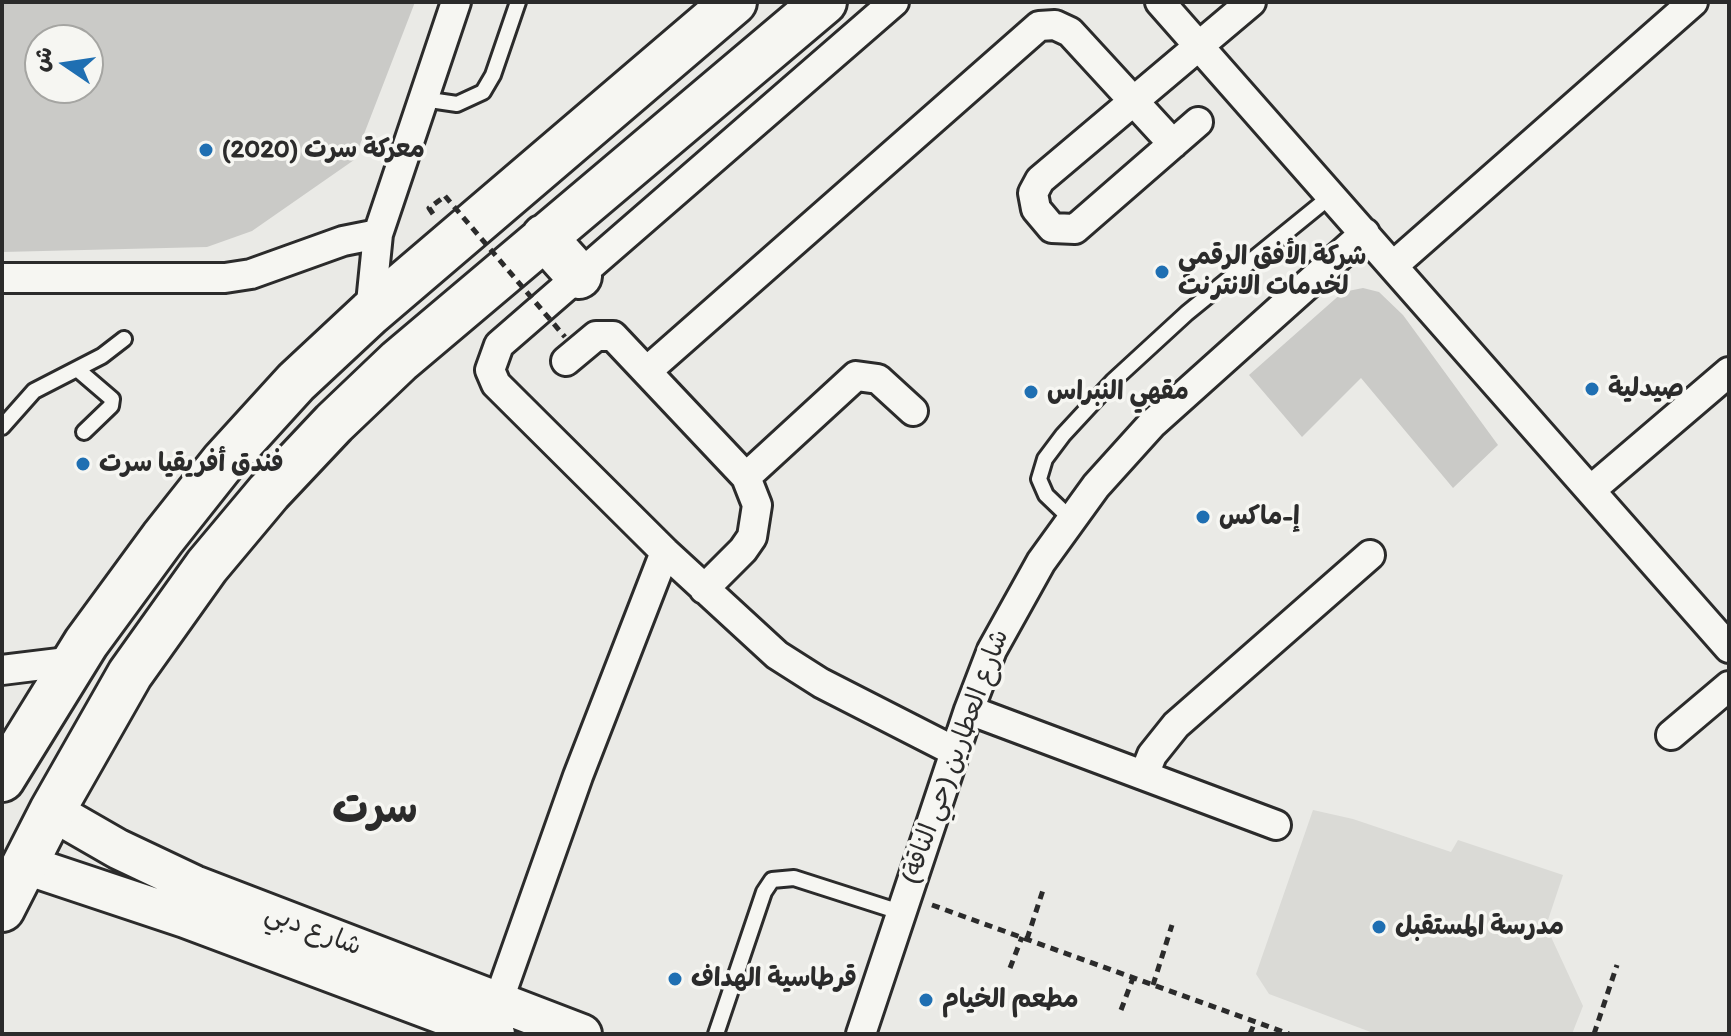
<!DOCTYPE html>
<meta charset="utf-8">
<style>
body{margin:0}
#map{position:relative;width:1731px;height:1036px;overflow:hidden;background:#eaeae6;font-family:Itim,"Playpen Sans Arabic",sans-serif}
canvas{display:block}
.frame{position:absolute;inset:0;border:4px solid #2b2b2b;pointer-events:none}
.north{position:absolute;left:24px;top:24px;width:80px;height:80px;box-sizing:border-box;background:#f6f6f2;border:2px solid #a5a5a2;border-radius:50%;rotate:283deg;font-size:22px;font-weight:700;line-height:32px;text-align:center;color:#2b2b2b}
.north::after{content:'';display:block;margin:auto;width:28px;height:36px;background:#1f6fb2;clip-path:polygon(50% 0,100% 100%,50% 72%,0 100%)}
</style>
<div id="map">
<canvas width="1731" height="1036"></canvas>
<div class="frame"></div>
<div class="north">ش</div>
</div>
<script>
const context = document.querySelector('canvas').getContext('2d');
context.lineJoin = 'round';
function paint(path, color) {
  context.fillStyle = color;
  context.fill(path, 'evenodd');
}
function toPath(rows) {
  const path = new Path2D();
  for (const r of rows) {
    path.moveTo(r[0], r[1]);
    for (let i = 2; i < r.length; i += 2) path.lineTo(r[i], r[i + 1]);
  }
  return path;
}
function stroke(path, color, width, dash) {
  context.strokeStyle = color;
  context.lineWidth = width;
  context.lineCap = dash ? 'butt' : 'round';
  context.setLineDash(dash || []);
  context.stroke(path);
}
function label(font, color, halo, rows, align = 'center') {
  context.font = font + ' Itim,"Playpen Sans Arabic",sans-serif';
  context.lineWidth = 7;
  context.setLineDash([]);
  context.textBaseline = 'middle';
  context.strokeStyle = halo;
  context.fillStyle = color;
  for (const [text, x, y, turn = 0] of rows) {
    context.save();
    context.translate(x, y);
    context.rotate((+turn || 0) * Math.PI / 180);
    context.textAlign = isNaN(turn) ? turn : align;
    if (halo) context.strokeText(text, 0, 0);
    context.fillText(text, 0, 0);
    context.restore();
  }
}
const built = toPath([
 [1313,810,1353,819,1451,852,1458,840,1563,875,1546,926,1583,1006,1572,1034,1376,1034,1269,994,1256,974]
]);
const green = toPath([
 [2,2,415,2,354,160,252,231,207,247,2,252],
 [40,40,88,40,88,88,40,88],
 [1363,288,1379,292,1403,315,1498,445,1453,488,1361,378,1302,437,1249,375,1343,292]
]);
const path = toPath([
 [433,214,429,208,445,196],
 [932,905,1289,1034],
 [1027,939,1044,887],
 [1010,968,1022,937],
 [1153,985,1172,925],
 [1121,1010,1133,978],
 [1250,1034,1255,1022],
 [1594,1034,1617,965]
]);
const lane = toPath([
 [423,99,457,104,483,92,493,75,518,2],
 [77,369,112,399,111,406,84,432],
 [2,427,34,391,102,356,124,339],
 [1071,519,1046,495,1039,479,1045,459,1063,435,1113,381,1187,313,1332,195],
 [716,1034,764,892,772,880,794,878,900,912]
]);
const street = toPath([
 [894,2,499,345,490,370,496,384,665,552,777,655,821,683,954,751],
 [1160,2,1729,648],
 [1198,122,1075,229,1052,228,1036,209,1033,193,1040,180,1251,2],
 [1394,265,1693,2],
 [2,278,225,278,251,274,343,241,378,234],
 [370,313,378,234,456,2],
 [566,361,596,336,613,336,746,477,757,505,752,537,743,550,704,589],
 [647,371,1039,26,1055,25,1070,32,1173,144],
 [746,477,856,376,878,379,913,411],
 [1592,489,1729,372],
 [2,670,75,661],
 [969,710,1276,825],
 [1671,735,1729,686],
 [1144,775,1152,755,1176,725,1370,555],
 [498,1002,578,776,665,552],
 [861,1034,969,710,992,650,1041,562,1096,486,1152,424,1365,233]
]);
const secondary = toPath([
 [52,811,118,849,194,885,582,1034],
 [23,864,185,918,495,1034]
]);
const highway = toPath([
 [544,237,579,276],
 [2,779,86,643,163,538,224,461,296,382,370,313,734,2],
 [2,909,52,811,130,674,207,566,269,492,334,423,399,361,824,2]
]);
const pathBridge = toPath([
 [445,196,565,337]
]);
const markers = [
 [206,150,8,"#1f6fb2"],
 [1162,272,8,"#1f6fb2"],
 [1592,389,8,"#1f6fb2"],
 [1031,392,8,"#1f6fb2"],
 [83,464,8,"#1f6fb2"],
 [1203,517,8,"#1f6fb2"],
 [1379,927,8,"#1f6fb2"],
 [675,979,8,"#1f6fb2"],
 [926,1000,8,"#1f6fb2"]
];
const poiNames = [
 ["معركة سرت (2020)",222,150],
 ["شركة الأفق الرقمي",1178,257],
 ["لخدمات الانترنت",1178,287],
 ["صيدلية",1608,389],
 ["مقهي النبراس",1047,392],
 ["فندق أفريقيا سرت",99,464],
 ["إ-ماكس",1219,517],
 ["مدرسة المستقبل",1395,927],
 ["قرطاسية الهداف",691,979],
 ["مطعم الخيام",942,1000]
];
const streetNames = [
 ["شارع العطارين (حي الناقة)",956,757,-70],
 ["شارع دبي",313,931,21]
];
const townNames = [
 ["سرت",375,811]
];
paint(built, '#dadad6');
paint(green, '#cacac7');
stroke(lane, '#2b2b2b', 20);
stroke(street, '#2b2b2b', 34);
stroke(secondary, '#2b2b2b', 44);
stroke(highway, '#2b2b2b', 50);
stroke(path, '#2b2b2b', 5, [8, 6]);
stroke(lane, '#f6f6f2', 14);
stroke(street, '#f6f6f2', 28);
stroke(secondary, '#f6f6f2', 38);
stroke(highway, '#f6f6f2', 44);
stroke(pathBridge, '#2b2b2b', 5, [8, 6]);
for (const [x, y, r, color] of markers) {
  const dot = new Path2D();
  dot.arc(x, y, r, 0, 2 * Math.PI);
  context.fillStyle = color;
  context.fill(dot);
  stroke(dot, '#f6f6f2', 3);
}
label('bold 26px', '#2b2b2b', '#f6f6f2', poiNames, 'left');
label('26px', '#2b2b2b', '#f6f6f2', streetNames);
label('bold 42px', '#2b2b2b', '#f6f6f2', townNames);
</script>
